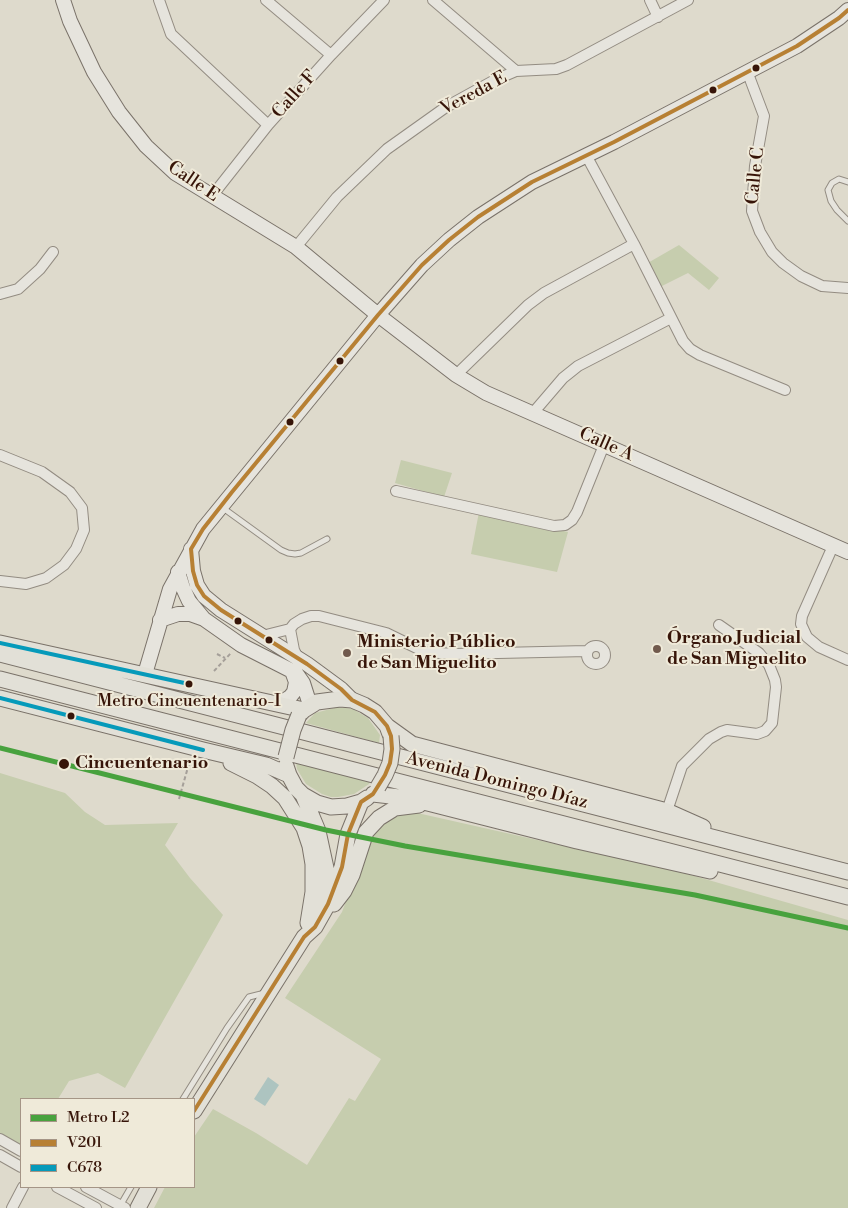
<!DOCTYPE html>
<meta charset="utf-8">
<style>
body{margin:0}
#map{position:relative;width:848px;height:1208px;overflow:hidden;background:#dedacc;font-family:"Libre Bodoni",serif}
canvas{display:block}
.legend{position:absolute;left:20px;top:1098px;width:175px;height:90px;box-sizing:border-box;background:#efead9;border:1px solid #a59586;margin:0;padding:6px 9px;list-style:none;font-size:15px;color:#371509}
.legend li{display:flex;align-items:center;gap:10px;height:25px}
.legend b{width:25px;border:1px solid #a59586}
</style>
<div id="map">
<canvas width="848" height="1208"></canvas>
<ul class="legend">
<li><b style="height:6px;background:#48a23e"></b>Metro L2</li>
<li><b style="height:6px;background:#b78034"></b>V201</li>
<li><b style="height:6px;background:#069aba"></b>C678</li>
</ul>
</div>
<script>
const context = document.querySelector('canvas').getContext('2d');
context.lineJoin = 'round';
function paint(path, color) {
  context.fillStyle = color;
  context.fill(path, 'evenodd');
}
function toPath(rows) {
  const path = new Path2D();
  for (const r of rows) {
    if (r.length === 3) {
      path.moveTo(r[0] + r[2], r[1]);
      path.arc(r[0], r[1], r[2], 0, 2 * Math.PI);
      continue;
    }
    path.moveTo(r[0], r[1]);
    for (let i = 2; i < r.length; i += 2) path.lineTo(r[i], r[i + 1]);
  }
  return path;
}
function stroke(path, color, width, dash) {
  context.strokeStyle = color;
  context.lineWidth = width;
  context.lineCap = dash ? 'butt' : 'round';
  context.setLineDash(dash || []);
  context.stroke(path);
}
function label(font, color, halo, rows, align = 'center') {
  context.font = font + ' "Libre Bodoni",serif';
  context.lineWidth = 4;
  context.setLineDash([]);
  context.textBaseline = 'middle';
  context.strokeStyle = halo;
  context.fillStyle = color;
  for (const [text, x, y, turn = 0] of rows) {
    context.save();
    context.translate(x, y);
    context.rotate((+turn || 0) * Math.PI / 180);
    context.textAlign = isNaN(turn) ? turn : align;
    if (halo) context.strokeText(text, 0, 0);
    context.fillText(text, 0, 0);
    context.restore();
  }
}
const green = toPath([
 [679,245,719,278,709,290,688,273,658,288,646,264],
 [401,460,452,473,444,497,395,483],
 [479,512,568,532,557,572,471,554],
 [338,707,353,709,368,718,380,735,379,743,306,723,315,713],
 [296,763,370,782,369,784,354,794,338,797,331,797,322,794,306,784,297,769],
 [0,773,65,793,85,812,105,825,178,823,165,845,190,878,223,915,125,1088,98,1073,69,1081,58,1099,21,1099,21,1146,0,1134],
 [404,810,684,873,848,920,848,1208,154,1208,165,1187,194,1187,194,1137,213,1109,256,1133,307,1165,349,1098,355,1101,381,1059,285,998,342,912,373,829]
]);
const water = toPath([
 [268,1077,279,1085,265,1106,254,1099]
]);
const path = toPath([
 [217,654,225,658],
 [214,671,231,653],
 [179,799,190,760]
]);
const lane = toPath([
 [848,182,839,179,832,183,828,190,831,201,837,210,848,221],
 [223,508,281,550,288,553,295,554,301,553,327,539],
 [183,1099,227,1028,249,997,265,993],
 [120,1206,131,1187]
]);
const street = toPath([
 [159,0,171,34,268,125],
 [266,0,331,55],
 [433,0,516,71],
 [650,0,658,17],
 [747,71,764,116,755,166,752,211,760,232,772,252,783,263,801,276,822,286,848,288],
 [586,155,634,244,683,341,690,349,700,355,785,390],
 [212,196,268,125,331,55,384,0],
 [296,247,337,197,387,149,446,107,495,80,516,71,556,69,567,65,688,0],
 [0,294,18,289,40,269,53,252],
 [456,375,528,305,544,293,634,244],
 [533,413,563,378,578,366,671,318],
 [0,455,42,472,70,492,82,508,84,530,76,549,64,565,46,578,26,584,0,581],
 [396,491,554,526,565,525,572,520,577,512,604,445],
 [833,546,802,616,801,624,807,637,819,647,848,660],
 [290,629,294,650,298,658],
 [262,636,290,629,294,624,302,619,311,616,319,616,386,633,425,652,454,654,587,651],
 [596,655,9],
 [667,811,682,766,709,739,721,732,727,730,757,734,765,731,772,723,776,687,775,680,769,665,759,653,719,625],
 [0,1139,21,1151],
 [0,1155,21,1167],
 [57,1187,96,1208],
 [86,1187,125,1208],
 [12,1208,23,1187]
]);
const secondary = toPath([
 [63,0,70,21,94,72,119,112,146,146,175,173,296,247,378,315,456,375,486,393,848,552],
 [191,549,193,571,197,585,204,596,221,610,307,664,341,689,352,700],
 [178,572,183,588,189,601,204,619,241,645,296,673,303,683,310,705],
 [160,620,178,614,190,614,204,619],
 [145,674,170,589,203,529,378,315,422,265,449,240,478,217,532,182,614,142,797,46,839,18,848,10],
 [279,704,290,697,294,692,296,682,292,671]
]);
const primary = toPath([
 [0,643,304,710],
 [0,654,848,872],
 [0,679,848,897],
 [0,698,203,750,266,765,289,775],
 [299,715,304,710,317,702,340,699,352,700,364,705,375,712,387,726,390,734],
 [387,726,412,744,667,811,703,827],
 [231,763,257,776,272,786,285,798,304,828,310,846,313,864,313,892,308,923],
 [286,766,289,775,296,788,303,795,317,803,331,807,347,806,361,802,367,798],
 [373,794,408,798,577,841,710,871],
 [303,795,318,831,326,868,323,891,315,908],
 [334,904,344,891,352,875,366,832,379,818,395,808,419,805],
 [194,1111,304,937,315,927,328,904,342,867,348,834,361,802],
 [138,1208,149,1187]
]);
const primaryBridge = toPath([
 [286,757,293,730,299,715],
 [378,787,385,775,390,763,392,749,391,736]
]);
const bus1 = toPath([
 [194,1111,304,937,315,927,328,904,342,867,348,834,361,802,373,794,385,775,390,763,392,749,391,736,387,726,375,712,352,700,341,689,307,664,221,610,204,596,197,585,193,571,191,549,203,529,232,492,378,315,422,265,449,240,478,217,532,182,614,142,797,46,839,18,848,10]
]);
const bus2 = toPath([
 [0,643,189,684],
 [0,698,203,750]
]);
const metro1 = toPath([
 [0,748,326,830,405,846,695,895,848,928]
]);
const markers = [
 [756,68,4.5,"#371509"],
 [713,90,4.5,"#371509"],
 [340,361,4.5,"#371509"],
 [290,422,4.5,"#371509"],
 [238,621,4.5,"#371509"],
 [269,640,4.5,"#371509"],
 [657,649,5,"#715a4d"],
 [347,653,5,"#715a4d"],
 [189,684,4.5,"#371509"],
 [71,716,4.5,"#371509"],
 [64,764,6,"#371509"]
];
const busNames = [
 ["Metro Cincuentenario-I",189,702]
];
const streetNames = [
 ["Vereda E",474,94,-28],
 ["Calle F",295,95,-48],
 ["Calle C",756,176,-84],
 ["Calle E",193,182,34],
 ["Calle A",606,445,24],
 ["Avenida Domingo Díaz",497,781,14]
];
const poiNames = [
 ["Órgano Judicial",667,639],
 ["de San Miguelito",667,660],
 ["Ministerio Público",357,643],
 ["de San Miguelito",357,664]
];
const stopNames = [
 ["Cincuentenario",75,764]
];
paint(green, '#c6cdae');
paint(water, '#adc4c0');
stroke(lane, '#938c82', 7);
stroke(street, '#938c82', 12);
stroke(secondary, '#7a7269', 16);
stroke(primary, '#7a7269', 17);
stroke(path, '#a59f99', 2, [4, 2.5]);
stroke(lane, '#e6e4dd', 5);
stroke(street, '#e6e4dd', 10);
stroke(secondary, '#e6e4dd', 14);
stroke(primary, '#e2e0d7', 15);
stroke(primaryBridge, '#7a7269', 17, []);
stroke(primaryBridge, '#e2e0d7', 15);
stroke(bus1, '#b78034', 4);
stroke(bus2, '#069aba', 4);
stroke(metro1, '#48a23e', 5);
for (const [x, y, r, color] of markers) {
  const dot = new Path2D();
  dot.arc(x, y, r, 0, 2 * Math.PI);
  context.fillStyle = color;
  context.fill(dot);
  stroke(dot, '#efead9', 2);
}
label('17px', '#371509', '#efead9', busNames);
label('18px', '#371509', '#efead9', streetNames);
label('bold 18px', '#371509', '#efead9', poiNames, 'left');
label('bold 18px', '#371509', '#efead9', stopNames, 'left');
</script>
